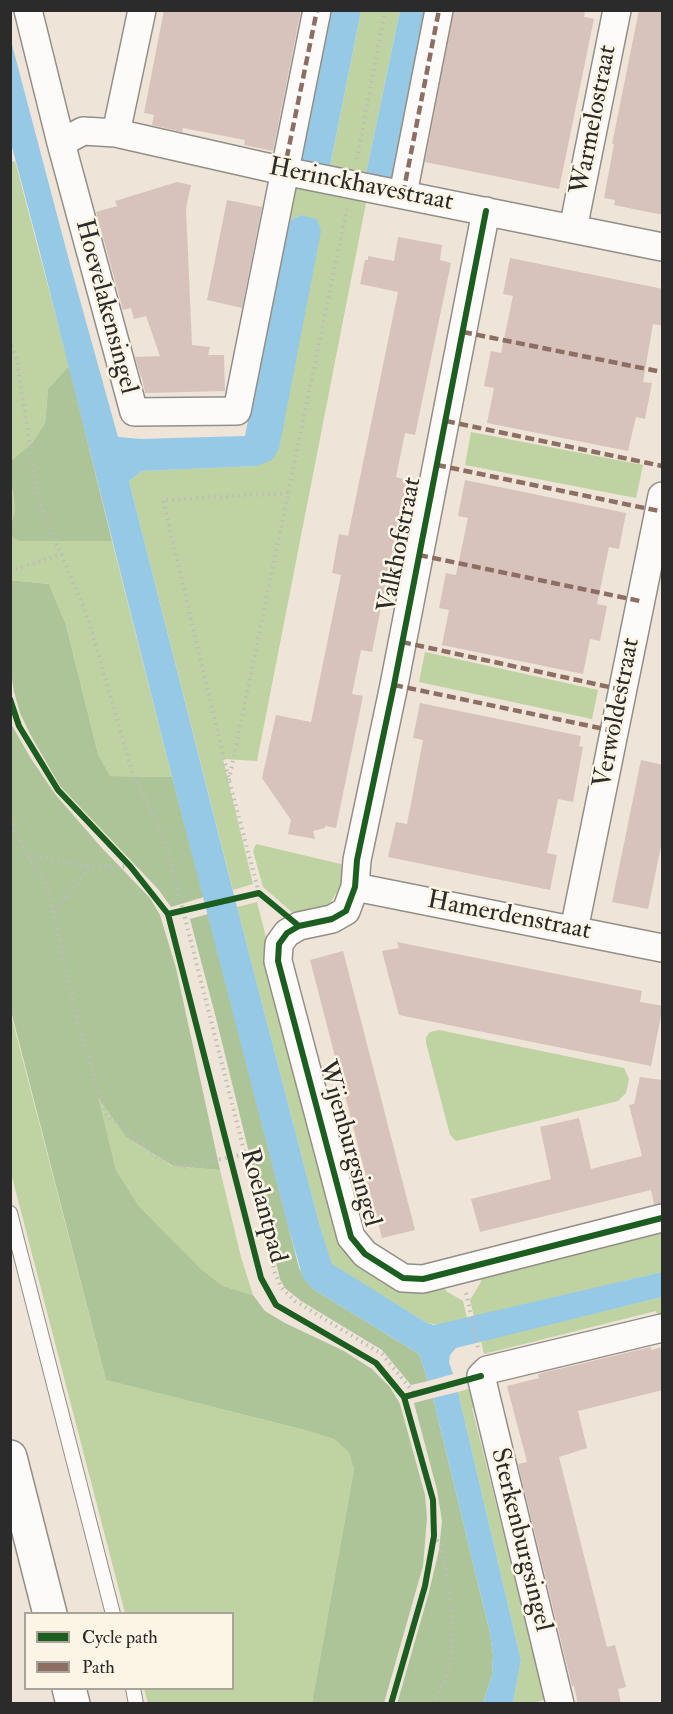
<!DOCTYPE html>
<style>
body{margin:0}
#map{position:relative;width:673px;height:1714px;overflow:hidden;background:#eee4d7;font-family:"IM FELL Double Pica",serif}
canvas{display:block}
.frame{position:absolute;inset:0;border:12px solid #2b2b2b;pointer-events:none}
.legend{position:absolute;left:24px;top:1612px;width:210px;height:78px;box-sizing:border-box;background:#fcf5e5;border:2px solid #a8a49b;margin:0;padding:8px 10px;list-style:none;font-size:18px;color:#2b2b2b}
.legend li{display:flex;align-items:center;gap:12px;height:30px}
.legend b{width:30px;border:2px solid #a8a49b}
</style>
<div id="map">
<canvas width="673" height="1714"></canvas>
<div class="frame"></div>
<ul class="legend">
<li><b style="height:8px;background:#1b5e20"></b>Cycle path</li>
<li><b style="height:8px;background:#8d6e63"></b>Path</li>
</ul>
</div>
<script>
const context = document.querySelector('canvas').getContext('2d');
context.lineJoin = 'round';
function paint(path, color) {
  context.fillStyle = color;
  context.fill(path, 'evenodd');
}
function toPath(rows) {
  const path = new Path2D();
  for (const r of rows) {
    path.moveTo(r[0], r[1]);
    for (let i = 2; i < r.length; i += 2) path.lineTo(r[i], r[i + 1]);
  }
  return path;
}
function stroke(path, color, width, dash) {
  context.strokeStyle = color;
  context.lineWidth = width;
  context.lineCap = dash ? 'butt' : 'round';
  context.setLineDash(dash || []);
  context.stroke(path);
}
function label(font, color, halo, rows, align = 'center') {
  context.font = font + ' "IM FELL Double Pica",serif';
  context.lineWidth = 5;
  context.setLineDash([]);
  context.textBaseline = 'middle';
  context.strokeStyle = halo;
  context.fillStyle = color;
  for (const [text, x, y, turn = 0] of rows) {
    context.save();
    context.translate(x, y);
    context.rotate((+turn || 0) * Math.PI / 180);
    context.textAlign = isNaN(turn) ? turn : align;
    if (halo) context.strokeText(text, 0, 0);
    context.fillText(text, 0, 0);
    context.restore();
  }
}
const green = toPath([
 [361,11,400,11,366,174,330,166],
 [15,161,69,366,48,389,45,423,32,443,11,462,10,162],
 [296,184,367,198,257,761,223,759,253,884,233,890,129,481,142,471,257,466,300,215,288,222],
 [471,432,643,465,636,498,465,465],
 [10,479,15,510,11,524,17,541,112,541,172,777,110,776,98,754,66,625,49,584,11,580],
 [425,652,598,690,592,719,419,682],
 [256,844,345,865,340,887,329,905,323,910,294,914,263,887,253,851],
 [257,902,345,1248,443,1282,446,1291,463,1301,467,1318,440,1325,427,1323,332,1265,319,1223,237,907],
 [10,1011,106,1380,301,1429,334,1439,350,1452,354,1469,312,1703,148,1703,144,1689,232,1688,232,1614,125,1613,11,1173],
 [439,1030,624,1068,629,1079,626,1093,618,1101,456,1141,450,1135,426,1043,426,1037,430,1032],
 [97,1095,126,1137,172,1166,220,1170,241,1257,253,1295,223,1286,201,1269,139,1206,116,1170],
 [662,1226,662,1272,474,1317,470,1300,481,1282,480,1272],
 [662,1297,662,1318,659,1319,656,1311,484,1354,481,1341],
 [476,1387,480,1405,472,1408,537,1668,552,1697,534,1703,513,1703,521,1660,458,1392]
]);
const forest = toPath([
 [69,366,112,541,18,541,11,536,11,524,15,510,11,479,10,462,32,443,45,423,48,389],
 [10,580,49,584,66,625,98,754,110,776,172,777,204,897,171,907,158,889,60,786,30,734,20,713,14,692,10,665],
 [10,722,30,757,55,794,101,847,150,898,160,915,176,968,220,1170,173,1166,126,1137,98,1097,116,1170,139,1206,201,1269,223,1286,253,1295,265,1311,285,1323,344,1351,372,1369,390,1387,400,1404,425,1495,427,1518,423,1566,384,1703,312,1703,354,1469,349,1452,334,1439,301,1429,106,1380,11,1011],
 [208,914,299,1268,313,1289,419,1354,428,1381,411,1385,382,1350,301,1301,285,1288,280,1279,217,1022,190,919],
 [433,1398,490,1633,493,1655,492,1675,483,1703,397,1704,429,1592,439,1550,442,1521,437,1490,414,1403]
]);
const water = toPath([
 [326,11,361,11,330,166,296,159],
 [400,11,428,11,393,178,366,174],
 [10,37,70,264,118,437,141,439,245,436,288,222,300,215,317,219,321,231,279,449,272,460,257,466,142,471,129,481,237,907,319,1223,332,1264,427,1323,434,1325,662,1272,662,1297,456,1348,450,1355,449,1362,453,1374,428,1381,419,1354,313,1289,303,1278,288,1226,172,777,38,245,11,143],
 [458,1392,521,1660,513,1703,483,1703,492,1675,493,1655,490,1633,433,1398]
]);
const building = toPath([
 [164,10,301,10,273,151,244,145,245,140,183,128,182,132,152,125,154,115,144,113],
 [454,10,585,10,584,17,594,19,559,189,425,162],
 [639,10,663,10,663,215,614,205,615,200,604,198,614,144,612,144],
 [177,182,191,185,186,208,192,345,210,347,208,355,224,355,225,391,145,393,142,377,141,377,135,357,160,356,146,316,134,319,131,308,123,310,96,212,117,206,115,201],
 [227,200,262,207,242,308,207,300],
 [398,237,442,245,440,260,451,263,415,435,405,433,396,477,407,480,372,652,361,650,352,694,363,696,336,828,325,826,325,828,313,831,315,839,288,834,291,820,262,778,276,715,311,722,341,575,332,573,339,534,348,536,398,292,360,284,365,260,368,260,368,256,394,261],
 [510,258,663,289,663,326,653,324,643,382,652,383,645,419,636,417,628,451,487,423,494,388,484,386,491,351,501,353,513,296,503,294],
 [465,480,626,513,619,549,609,547,597,604,607,606,600,641,590,639,583,674,442,645,449,610,439,608,446,573,456,575,468,518,458,516],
 [420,703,581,736,579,746,583,747,573,802,558,799,547,853,557,855,550,890,388,857,396,822,407,824,423,740,413,738],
 [641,760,663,765,663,837,648,909,612,902],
 [397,942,642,991,640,1002,663,1006,651,1066,399,1015,382,951,399,948],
 [343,951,415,1230,382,1238,310,960],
 [640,1077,662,1080,662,1203,654,1204,651,1190,480,1232,471,1199,551,1179,540,1127,579,1118,591,1169,642,1156,629,1105,634,1104],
 [651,1347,651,1350,663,1347,663,1390,578,1411,587,1448,559,1457,607,1647,615,1645,626,1687,618,1689,621,1704,578,1704,574,1686,572,1686,518,1464,527,1462,507,1386,539,1378,538,1374]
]);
const path = toPath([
 [357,159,385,10],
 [10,340,17,362,39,503,87,615,132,771,166,843,275,1273,281,1287,295,1301,382,1354,414,1393],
 [10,571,62,554],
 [229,780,347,208],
 [10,819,27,855,47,886,80,1031,106,1114,158,1158,184,1167,245,1154],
 [28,855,90,867,130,866],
 [259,893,229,780,163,500,288,493],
 [54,912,90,867],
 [466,1293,478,1347],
 [434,1704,446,1677,452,1653,453,1619,441,1545,434,1536]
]);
const lane = toPath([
 [10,1213,113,1614],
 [133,1688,136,1704]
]);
const street = toPath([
 [28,10,61,143,134,412,237,411,317,10],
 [116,133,142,10],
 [61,143,83,131,116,133,284,171,662,247],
 [403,194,439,10],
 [486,211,394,685,357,860,355,887,346,911,332,919,299,926,287,933,279,944,278,961,351,1237,365,1254,403,1278,423,1279,662,1218],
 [573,229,617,10],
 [355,887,662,948],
 [574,930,662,496],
 [560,1704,481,1376,487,1370,662,1328]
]);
const highway = toPath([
 [10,1457,50,1614],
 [69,1688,73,1704]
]);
const quiet = toPath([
 [284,171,317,10],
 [403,194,439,10],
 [463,332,662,372],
 [446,421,662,466],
 [437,465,659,511],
 [419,555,640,601],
 [402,642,623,690],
 [394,685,614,731]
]);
const cycleway = toPath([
 [486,211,394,685,357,860,355,887,346,911,332,919,299,926,287,933,279,944,278,961,351,1237,365,1254,403,1278,423,1279,662,1218],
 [10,699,19,726,58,790,130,866,168,914,261,1278,276,1305,376,1363,404,1397,433,1500,434,1536,425,1586,391,1704],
 [168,914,259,893,299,926],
 [404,1397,481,1376]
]);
const streetNames = [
 ["Warmelostraat",595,120,-79],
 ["Herinckhavestraat",361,186,11],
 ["Hoevelakensingel",105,307,75],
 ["Valkhofstraat",401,545,-79],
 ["Verwoldestraat",618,713,-79],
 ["Hamerdenstraat",509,917,11],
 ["Wijenburgsingel",348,1144,74],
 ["Roelantpad",262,1206,75],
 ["Sterkenburgsingel",520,1540,76]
];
paint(green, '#bed3a1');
paint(forest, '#adc499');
paint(water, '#96c9e5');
paint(building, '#d7c3bc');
stroke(lane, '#938e87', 16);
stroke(street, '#938e87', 30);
stroke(highway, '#938e87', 36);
stroke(path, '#bebcba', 4, [1.5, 4.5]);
stroke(lane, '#fcfbf9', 14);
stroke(street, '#fcfbf9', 27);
stroke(highway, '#fcfbf9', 33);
stroke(quiet, '#8d6e63', 4.5, [9, 4.5]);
stroke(cycleway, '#1b5e20', 6);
label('26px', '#2b2b2b', '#fcf5e5', streetNames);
</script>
